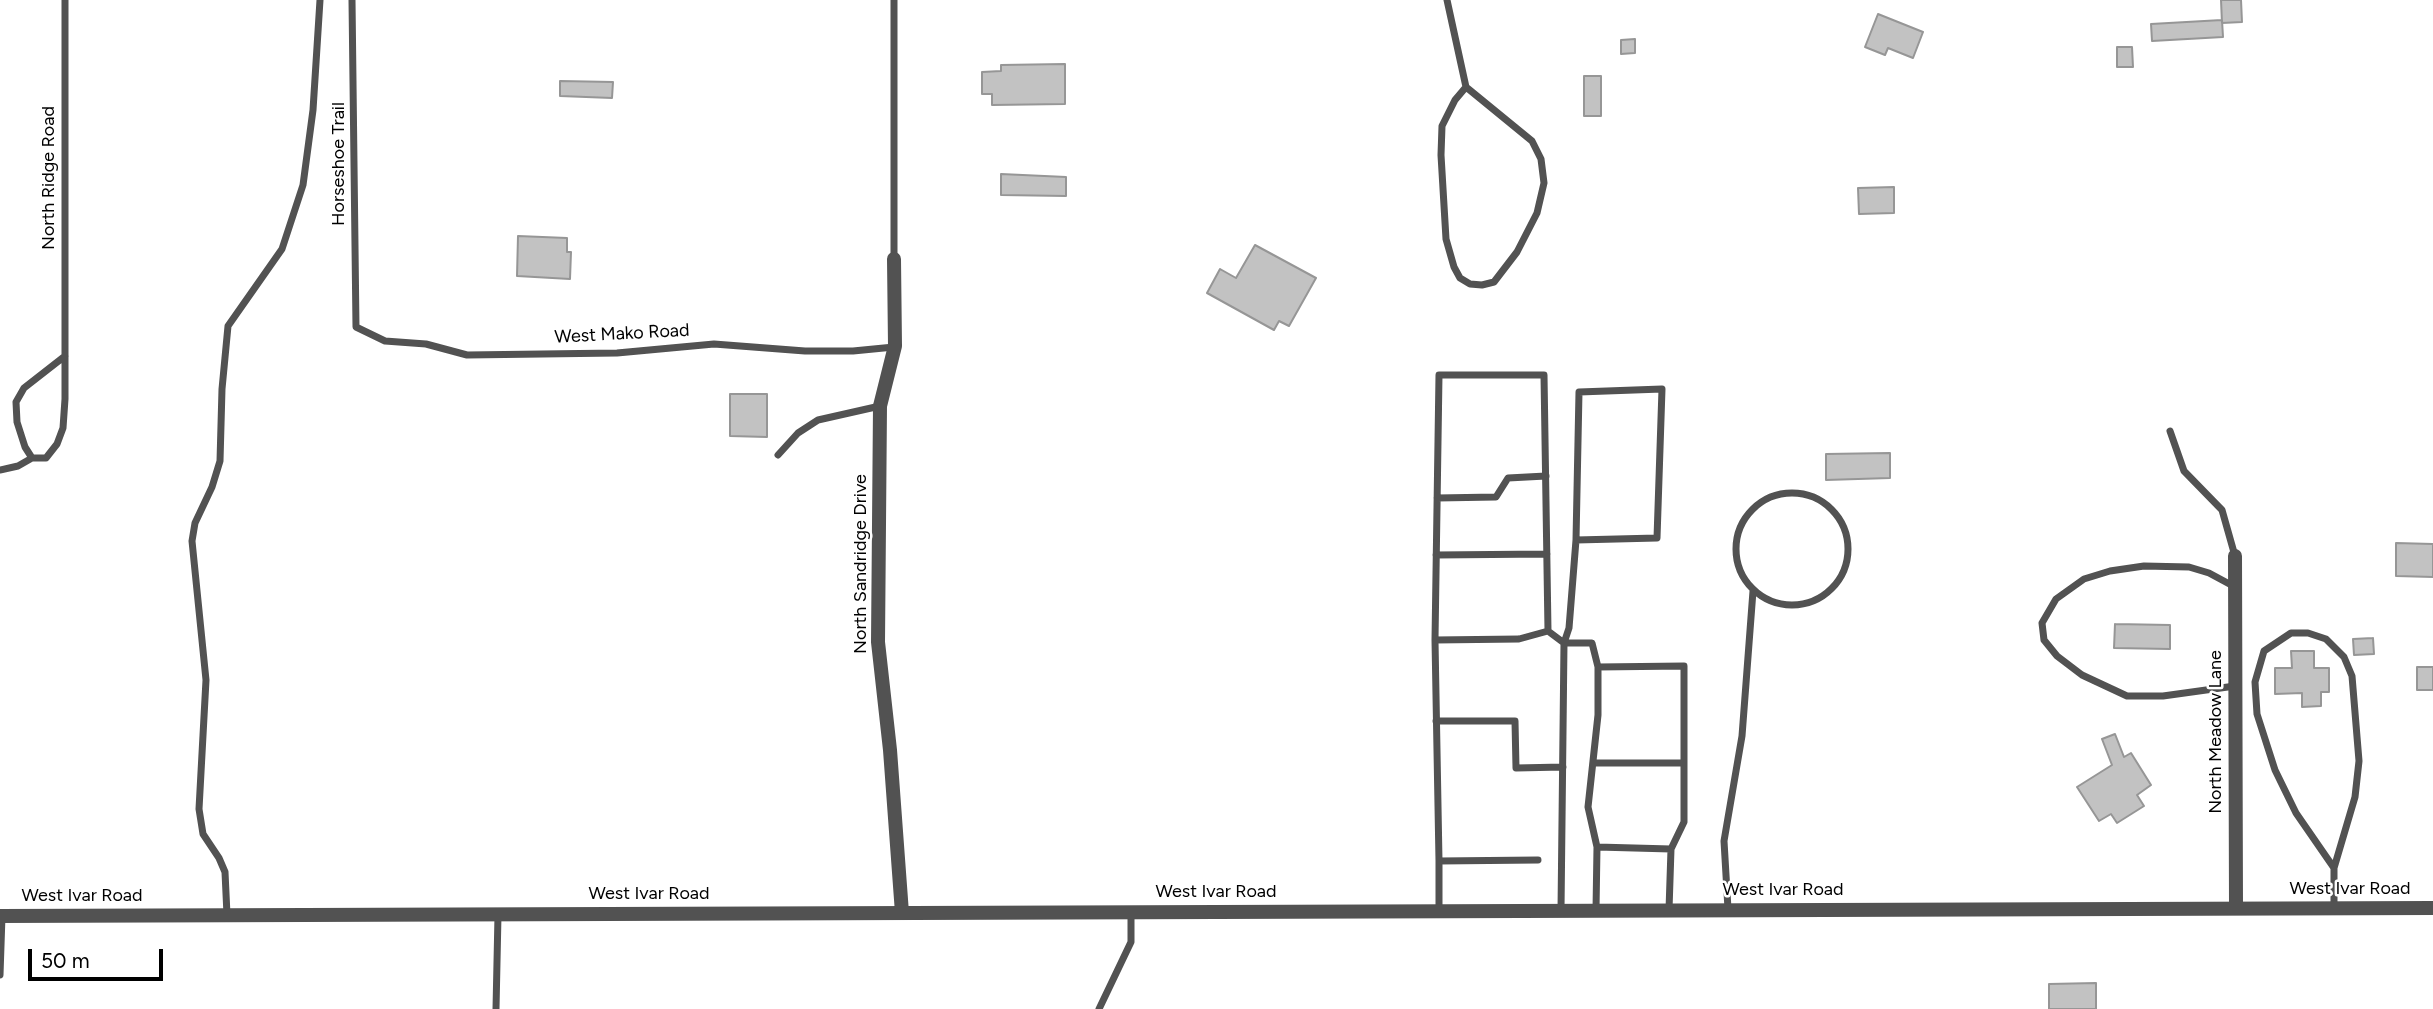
<!DOCTYPE html>
<style>
body{margin:0}
#map{position:relative;width:2433px;height:1009px;overflow:hidden;background:#fff;font-family:Figtree,sans-serif}
canvas{display:block}
.scale{position:absolute;left:28px;top:949px;width:135px;height:32px;box-sizing:border-box;border:4px solid #000;border-top:0;padding-left:9px;font-size:21px;line-height:24px;white-space:nowrap;color:#000;-webkit-text-stroke:5px #fff;paint-order:stroke}
</style>
<div id="map">
<canvas width="2433" height="1009"></canvas>
<div class="scale">50 m</div>
</div>
<script>
const context = document.querySelector('canvas').getContext('2d');
context.lineJoin = 'round';
function paint(path, color) {
  context.fillStyle = color;
  context.fill(path, 'evenodd');
}
function toPath(rows) {
  const path = new Path2D();
  for (const r of rows) {
    if (r.length === 3) {
      path.moveTo(r[0] + r[2], r[1]);
      path.arc(r[0], r[1], r[2], 0, 2 * Math.PI);
      continue;
    }
    path.moveTo(r[0], r[1]);
    for (let i = 2; i < r.length; i += 2) path.lineTo(r[i], r[i + 1]);
  }
  return path;
}
function stroke(path, color, width, dash) {
  context.strokeStyle = color;
  context.lineWidth = width;
  context.lineCap = dash ? 'butt' : 'round';
  context.setLineDash(dash || []);
  context.stroke(path);
}
function label(font, color, halo, rows, align = 'center') {
  context.font = font + ' Figtree,sans-serif';
  context.lineWidth = 5;
  context.setLineDash([]);
  context.textBaseline = 'middle';
  context.strokeStyle = halo;
  context.fillStyle = color;
  for (const [text, x, y, turn = 0] of rows) {
    context.save();
    context.translate(x, y);
    context.rotate((+turn || 0) * Math.PI / 180);
    context.textAlign = isNaN(turn) ? turn : align;
    if (halo) context.strokeText(text, 0, 0);
    context.fillText(text, 0, 0);
    context.restore();
  }
}
const building = toPath([
 [2221,0,2241,0,2242,22,2222,23,2221,0],
 [1878,14,1923,32,1913,58,1888,48,1885,55,1865,47,1878,14],
 [2222,20,2223,37,2152,41,2151,24,2222,20],
 [1635,39,1635,53,1621,54,1621,40,1635,39],
 [2117,47,2132,47,2133,67,2117,67,2117,47],
 [1065,64,1065,104,992,105,992,94,982,94,982,72,1001,71,1001,65,1065,64],
 [1584,76,1601,76,1601,116,1584,116,1584,76],
 [560,81,613,82,612,98,560,96,560,81],
 [1001,174,1066,177,1066,196,1001,195,1001,174],
 [1894,187,1894,213,1859,214,1858,188,1894,187],
 [518,236,567,238,567,252,571,252,570,279,517,276,518,236],
 [1255,245,1316,278,1289,326,1279,321,1274,330,1207,293,1220,269,1236,278,1255,245],
 [730,394,767,394,767,437,730,436,730,394],
 [1890,453,1890,478,1826,480,1826,454,1890,453],
 [2396,543,2433,544,2433,577,2396,576,2396,543],
 [2115,624,2170,625,2170,649,2114,648,2115,624],
 [2373,638,2374,654,2354,655,2353,639,2373,638],
 [2291,651,2314,651,2314,668,2329,668,2329,692,2321,692,2321,706,2302,707,2302,693,2275,694,2275,668,2292,668,2291,651],
 [2417,667,2433,667,2433,690,2417,690,2417,667],
 [2115,734,2124,757,2131,753,2151,785,2137,795,2144,806,2117,823,2111,814,2099,821,2077,787,2112,765,2102,739,2115,734],
 [2096,983,2096,1009,2049,1009,2049,984,2096,983]
]);
const lane = toPath([
 [65,0,65,399,63,428,57,444,46,458,32,458,25,447,17,422,16,402,24,388,65,356],
 [352,0,356,327,385,341,426,344,467,355,617,353,714,344,805,351,853,351,894,347],
 [894,0,894,259],
 [1447,0,1466,87,1532,141,1541,159,1544,183,1537,213,1517,252,1494,282,1482,285,1470,284,1460,278,1454,267,1446,239,1441,155,1442,126,1455,100,1466,87],
 [2170,431,2184,471,2222,510,2235,556],
 [778,455,798,433,818,420,880,406],
 [0,470,18,466,32,458],
 [1792,549,56],
 [1437,498,1496,497,1508,478,1546,476],
 [1436,555,1547,554],
 [1548,631,1519,639,1435,640,1439,375,1544,375,1548,631,1564,643,1592,643,1598,667],
 [1435,640,1439,861,1538,860],
 [2235,686,2163,696,2127,696,2082,675,2057,656,2044,640,2042,623,2056,599,2084,579,2110,571,2144,566,2189,567,2209,573,2235,587],
 [1436,721,1515,721,1516,768,1563,767],
 [1593,763,1684,763],
 [1597,847,1588,807,1598,715,1598,667,1684,666,1684,822,1671,849],
 [1439,861,1439,910],
 [2334,868,2355,797,2359,761,2352,676,2344,657,2326,639,2308,633,2291,633,2264,651,2255,682,2257,714,2275,770,2296,813,2334,868,2334,908],
 [1728,909,1724,841,1742,736,1753,591],
 [1561,910,1564,643,1569,628,1576,540,1657,538,1662,389,1579,392,1576,540],
 [1596,910,1597,847,1671,849,1669,910],
 [227,915,225,872,219,858,203,834,199,809,206,680,192,541,195,523,212,487,220,461,222,389,228,326,282,249,303,185,313,110,320,0],
 [0,975,2,916],
 [496,1009,498,915],
 [1099,1009,1131,942,1131,912]
]);
const street = toPath([
 [894,259,895,346,880,406,878,642,890,750,902,913],
 [2235,556,2236,908],
 [0,916,2433,908]
]);
const streetNames = [
 ["Horseshoe Trail",339,164,-90],
 ["North Ridge Road",49,178,-90],
 ["West Mako Road",622,334,-3],
 ["North Sandridge Drive",861,564,-90],
 ["North Meadow Lane",2216,732,-90],
 ["West Ivar Road",2350,889],
 ["West Ivar Road",1783,890],
 ["West Ivar Road",1216,892],
 ["West Ivar Road",649,894],
 ["West Ivar Road",82,896]
];
paint(building, '#c2c2c2');
stroke(building, '#969696', 2);
stroke(lane, '#525252', 7);
stroke(street, '#525252', 14);
label('18px', '#000', '#fff', streetNames);
</script>
